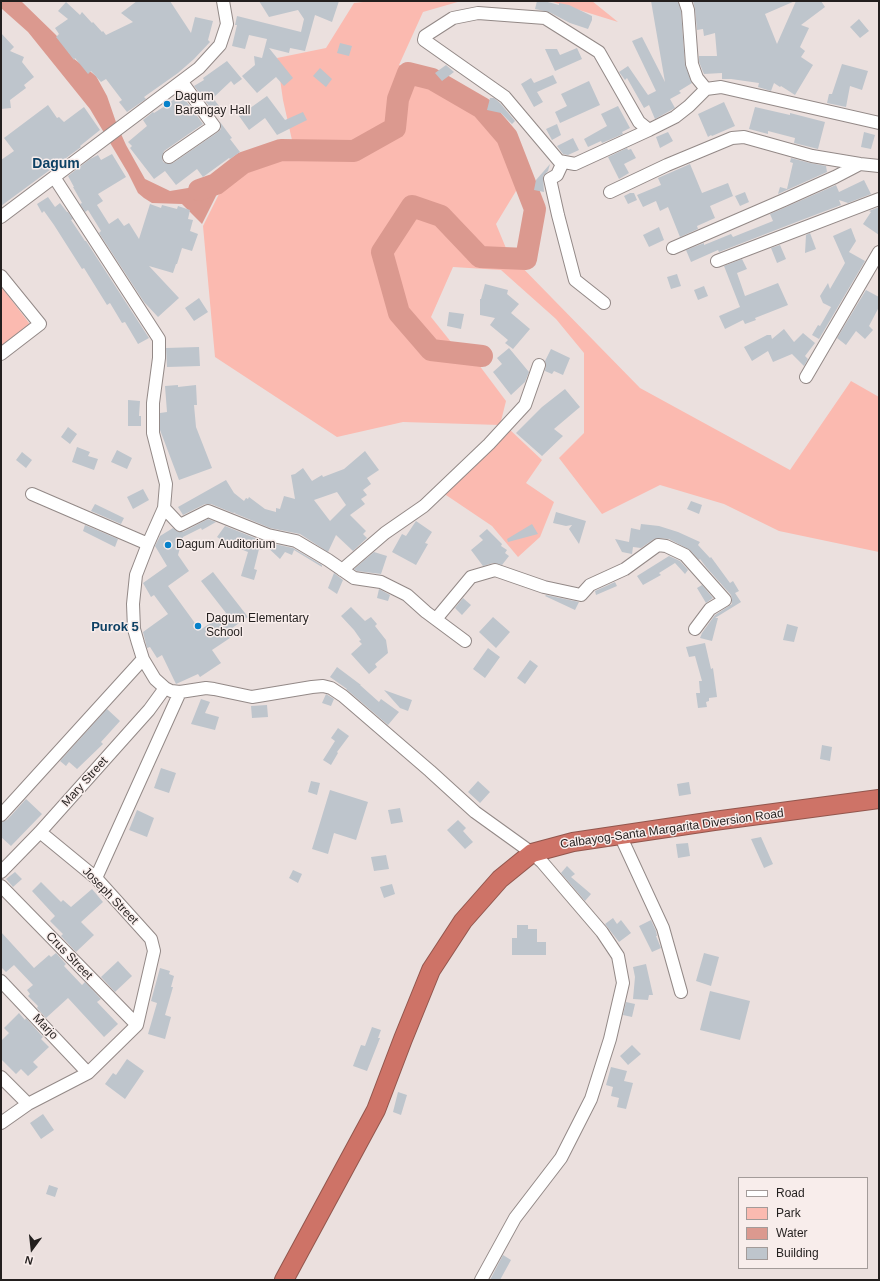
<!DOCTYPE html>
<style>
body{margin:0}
#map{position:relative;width:880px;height:1281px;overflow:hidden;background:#ebe0de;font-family:Arial,sans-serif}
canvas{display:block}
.frame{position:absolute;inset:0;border:2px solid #231f1e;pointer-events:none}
.legend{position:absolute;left:738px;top:1177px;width:130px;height:92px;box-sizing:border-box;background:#f8edeb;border:1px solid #a39b99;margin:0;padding:5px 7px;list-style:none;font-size:12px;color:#231f1e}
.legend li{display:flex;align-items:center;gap:8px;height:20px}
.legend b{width:20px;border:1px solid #a39b99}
.north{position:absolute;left:12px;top:1229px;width:40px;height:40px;-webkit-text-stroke:3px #f8edeb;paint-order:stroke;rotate:195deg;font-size:11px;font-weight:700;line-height:16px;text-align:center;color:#231f1e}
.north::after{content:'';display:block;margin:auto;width:14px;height:18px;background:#231f1e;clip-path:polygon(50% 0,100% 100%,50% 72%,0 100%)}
</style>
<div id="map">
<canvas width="880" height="1281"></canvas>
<div class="frame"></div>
<ul class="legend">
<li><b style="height:5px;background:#fff"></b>Road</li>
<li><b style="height:11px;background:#fbbab0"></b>Park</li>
<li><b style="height:11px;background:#db998f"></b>Water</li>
<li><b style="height:11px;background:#bec5cc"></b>Building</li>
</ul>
<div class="north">N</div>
</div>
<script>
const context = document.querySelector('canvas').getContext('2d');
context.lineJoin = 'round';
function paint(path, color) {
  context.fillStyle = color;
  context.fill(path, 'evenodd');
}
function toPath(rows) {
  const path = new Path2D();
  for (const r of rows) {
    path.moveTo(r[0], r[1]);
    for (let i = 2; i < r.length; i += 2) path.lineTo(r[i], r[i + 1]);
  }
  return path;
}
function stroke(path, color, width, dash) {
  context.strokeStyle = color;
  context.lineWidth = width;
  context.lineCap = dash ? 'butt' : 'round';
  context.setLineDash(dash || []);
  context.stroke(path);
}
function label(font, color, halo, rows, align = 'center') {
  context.font = font + ' Arial,sans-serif';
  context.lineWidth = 3;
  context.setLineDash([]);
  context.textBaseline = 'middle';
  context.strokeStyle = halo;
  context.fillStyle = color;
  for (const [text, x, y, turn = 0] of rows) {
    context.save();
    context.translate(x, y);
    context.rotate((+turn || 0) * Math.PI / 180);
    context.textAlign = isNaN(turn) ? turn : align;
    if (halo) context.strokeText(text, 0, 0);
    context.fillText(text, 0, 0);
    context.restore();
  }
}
const green = toPath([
 [372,1,461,1,423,12,399,65,469,91,509,131,530,175,516,191,496,224,508,253,640,388,790,470,851,381,879,397,879,552,779,531,724,504,660,485,602,514,559,458,584,433,584,353,556,319,501,270,453,267,431,317,455,347,479,365,506,401,500,425,403,422,337,437,215,357,203,226,229,174,294,149,283,100,277,58,326,48,354,3],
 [550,1,592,1,618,22],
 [1,286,32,327,1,350],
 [509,429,542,460,526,483,554,502,540,537,518,557,492,526,443,493]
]);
const water = toPath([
 [1,1,21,1,56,35,73,58,96,76,107,96,117,125,126,145,145,179,170,191,200,186,226,176,202,224,182,204,152,203,144,198,138,193,128,173,90,109,28,32,1,8]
]);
const river = toPath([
 [199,190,216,184,243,163,281,150,354,151,395,128,398,99,408,73,432,79,482,108,507,137,535,209,526,259,480,257,441,216,412,206,382,252,399,313,431,350,482,356]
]);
const building = toPath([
 [137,1,170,1,191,33,195,17,213,21,208,40,210,42,194,59,178,73,144,97,146,99,127,112,119,102,122,100,106,79,101,82,91,71,88,74,75,58,74,60,56,37,59,34,55,28,68,19,58,11,66,2,80,15,82,12,92,23,93,22,102,32,103,31,106,35,133,22,121,13],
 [259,1,339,1,332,22,315,15,305,51,290,48,289,53,269,48,293,78,284,86,276,77,257,93,242,76,255,65,254,56,262,58,267,39,249,35,245,49,232,46,237,25,235,25,237,16,301,32,304,19,298,10,269,17],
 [537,1,544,1,559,5,559,3,569,5,592,16,592,20,588,29,570,23,549,12,535,9],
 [651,1,678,1,681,11,685,65,692,83,679,91,681,93,670,99,675,108,655,119,649,105,644,108,627,78,625,80,619,72,628,66,648,95,656,91,632,41,642,37,665,82],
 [693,1,795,1,765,14,777,44,796,1,821,1,825,7,801,25,809,28,800,47,805,51,801,57,813,65,795,95,781,86,780,87,774,83,771,91,758,87,759,83,731,79,722,79,722,73,704,74,699,62,699,56,717,56,715,33,704,36,703,29,697,30,695,9],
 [859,19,869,31,860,38,850,27],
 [1,33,14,47,10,51,24,57,22,62,34,77,24,85,26,88,10,100,11,108,1,109],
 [340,43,352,46,349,56,337,53],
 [577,48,582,59,555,71,545,49,557,49,560,55],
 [227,61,242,79,234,85,231,81,213,98,222,110,215,114,194,86,204,80,203,78],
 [842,64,868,71,862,90,850,86,846,107,827,103,829,94,832,94],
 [446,65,454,72,442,81,435,73],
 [320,68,332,79,326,87,313,76],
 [553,75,557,83,537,92,543,102,534,107,521,84,531,78,534,83],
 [589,81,600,105,560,123,555,112,567,106,561,94],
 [181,94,203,124,164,151,162,157,163,162,169,164,173,163,218,132,221,129,220,122,232,138,230,139,240,152,230,159,229,158,203,177,197,169,176,185,165,171,154,179,130,148,132,146,128,142,147,126,143,120,153,112,154,113,165,106],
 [267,96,285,120,303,112,307,120,277,135,265,118,249,130,239,116],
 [490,98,494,98,500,103,515,121,512,124,501,113,487,110],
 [724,102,735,126,712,136,711,135,708,137,698,114],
 [48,105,57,118,59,117,64,122,84,107,100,130,80,146,81,147,1,206,1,160,14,151,4,138],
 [618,106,630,128,622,132,623,134,602,143,601,141,588,147,584,139,607,126,601,114],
 [755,107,790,115,790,113,825,122,818,149,794,143,795,138,768,131,768,134,749,129],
 [557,124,561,135,552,140,546,129],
 [668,132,673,141,660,148,656,137],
 [864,132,875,135,871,149,861,147],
 [573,138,579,150,568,155,563,154,557,146],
 [627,148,628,150,631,149,636,158,624,164,629,173,619,179,608,157],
 [112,154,126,177,98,194,103,201,97,205,109,224,118,218,124,226,129,223,139,239,150,204,161,208,162,205,177,209,178,206,190,210,188,219,193,220,190,231,198,234,192,251,182,248,177,264,176,264,173,273,149,266,179,298,158,317,144,302,99,233,101,231,88,210,85,212,80,204,82,203,73,187,74,187,68,176,90,159,98,155,101,160],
 [791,158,810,163,826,166,827,172,778,194,780,187,787,189,793,163,790,162],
 [550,164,548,171,543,176,544,192,534,190,536,180],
 [690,164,702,193,728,183,733,196,710,206,715,218,697,226,698,229,680,237,668,207,660,211,656,201,643,207,637,195,661,185,658,178],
 [864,180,871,194,848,203,839,200,841,205,799,221,719,252,718,250,691,262,686,250,704,243,704,245,731,234,733,237,773,221,770,214,836,185,839,192],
 [745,192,749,202,740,206,735,196],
 [630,193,634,193,637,200,628,204,624,196],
 [48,197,55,207,60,203,67,212,68,212,73,219,71,220,85,241,86,241,149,338,138,344,125,322,122,323,110,303,107,305,84,268,82,269,54,225,44,211,42,213,37,204],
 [879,207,879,235,863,224,871,212,869,211],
 [659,227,664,240,649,247,643,235],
 [851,228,856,241,849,252,865,261,819,339,812,335,818,325,820,326,831,307,823,303,820,296,828,283,830,289,845,263,833,236],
 [810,233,816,249,805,253,806,235],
 [780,245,786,259,777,263,771,248],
 [742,259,747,269,737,273,745,296,778,283,788,305,755,318,756,320,745,324,743,320,725,329,719,316,740,307,724,266],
 [677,274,681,286,671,289,667,277],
 [485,284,508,290,507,294,519,304,511,313,530,329,513,349,505,343,508,340,490,325,495,318,480,315,480,299,481,299],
 [704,286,708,296,698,300,694,290],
 [866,290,879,297,879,307,869,326,873,330,865,339,856,331,846,345,837,338],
 [199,298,208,312,194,321,185,308],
 [449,312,464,314,461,329,447,326],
 [784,329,794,342,803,333,815,343,805,356,808,359,804,366,792,354,773,362,768,351,752,361,744,347,767,335,771,335,772,339],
 [199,347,200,366,167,367,166,348],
 [509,348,529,372,525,382,511,395,493,372,502,364,497,358],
 [551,349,570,358,563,375,554,371,552,374,545,371,546,364,545,361],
 [178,385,178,387,196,385,197,405,194,405,196,427,212,468,179,480,160,430,160,413,167,412,165,386],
 [565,389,580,407,554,429,563,436,542,456,516,433,542,407],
 [128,400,140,401,139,416,141,416,141,426,128,426],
 [68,427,77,434,70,444,61,437],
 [77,447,90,452,88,456,98,459,94,470,72,462],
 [117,450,132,458,127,469,111,462],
 [365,451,379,470,367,478,371,484,363,490,367,495,361,499,365,504,350,515,366,531,363,534,367,538,353,551,336,535,328,552,300,534,270,528,234,513,236,512,233,513,211,504,205,504,183,515,178,507,226,480,234,493,244,501,246,498,248,499,249,497,265,509,276,512,276,508,280,509,284,496,295,499,291,475,295,474,303,468,312,481,322,475,323,477,344,469],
 [337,492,346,505,330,521,314,500],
 [22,452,32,460,26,468,16,460],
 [143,489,149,500,133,509,127,497],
 [691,501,702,505,699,514,687,509],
 [95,504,124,518,121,524,91,511],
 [556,512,586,521,579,544,569,529,572,525,566,526,553,523],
 [208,519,216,522,202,530,201,528,183,537,178,555,189,571,168,586,200,630,226,613,201,581,213,572,248,617,232,628,236,634,212,650,221,663,200,677,198,674,176,684,162,655,157,658,150,647,147,648,143,632,168,614,154,595,151,597,143,583,167,566,155,546,160,536,173,528,178,532,183,532],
 [416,521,432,532,425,543,428,544,416,565,392,552,402,534,406,536],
 [532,524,538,534,508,542,507,539],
 [641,524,659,526,678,532,700,542,698,545,710,558,711,557,730,583,733,581,739,591,735,593,741,602,715,618,718,618,712,641,700,638,702,633,715,615,732,604,732,599,731,595,706,567,700,559,699,560,690,550,669,539,659,538,654,539,641,548,633,547,632,554,622,552,615,539,629,542,631,528,640,530],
 [85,525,118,539,115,547,83,531],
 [225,526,265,542,293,548,322,565,322,567,294,550,292,555,285,552,280,559,265,545,262,550,259,549,254,569,257,570,254,580,241,576,248,552,228,544,217,537],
 [487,529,502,544,501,546,507,550,505,553,509,556,502,565,493,563,483,566,471,550,483,540,479,536],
 [374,552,387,556,381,574,357,571,354,569],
 [669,556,680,561,688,570,685,574,675,563,659,573,661,575,643,585,637,576],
 [334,573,343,580,337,594,328,588],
 [615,582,617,586,596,595,595,591],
 [702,585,713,598,706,603,697,588],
 [379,589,390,595,388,601,377,598],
 [546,595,579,602,575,610,545,596],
 [463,598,471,605,462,615,455,608],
 [351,607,365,621,371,617,377,624,375,626,386,640,388,653,375,664,377,667,369,674,351,654,362,644,359,641,361,640,354,630,341,616],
 [493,617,510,632,496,648,479,632],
 [787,624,798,627,794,642,783,640],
 [705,643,711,669,713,668,717,697,709,698,709,701,706,702,707,707,698,708,696,693,700,693,699,681,702,681,695,656,689,657,686,647],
 [488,648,500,657,485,678,473,669],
 [530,660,538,666,525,684,517,678],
 [337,667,361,685,360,685,379,702,381,699,399,712,388,725,346,689,347,689,330,677],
 [384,690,412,700,408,711,400,708],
 [326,694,334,699,331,706,322,703],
 [201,699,210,702,205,713,219,717,215,730,191,724],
 [267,705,268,717,252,718,251,706],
 [107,709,120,721,101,742,103,744,77,769,69,762,66,766,60,761],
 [338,728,349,736,337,752,338,753,331,765,323,760,335,741,331,738],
 [822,745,832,747,830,761,820,759],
 [161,768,176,773,169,793,154,788],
 [311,781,320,783,317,795,308,792],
 [478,781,490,792,480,803,468,792],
 [689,782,691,794,679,796,677,784],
 [330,790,368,802,356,840,334,833,328,854,312,849],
 [26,799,42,814,11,846,1,837,1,822,7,820],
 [400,808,403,822,391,824,388,810],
 [137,810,154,818,147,837,129,830],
 [458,820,466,828,463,831,473,842,465,849,447,830],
 [761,837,773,864,764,868,751,839],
 [688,843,690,856,678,858,676,844],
 [386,855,389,869,374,871,371,857],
 [567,866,575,874,571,877,591,894,585,901,561,873],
 [293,870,302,874,298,883,289,878],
 [15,872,22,879,13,887,6,879],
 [41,882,61,902,63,900,71,907,92,889,103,902,81,922,94,935,76,952,61,936,63,934,50,921,55,916,32,891],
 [392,884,395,894,384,898,380,887],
 [613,918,617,924,621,920,631,933,619,942,605,924],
 [651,920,656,931,657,936,656,936,661,948,652,952,639,926],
 [517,925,528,925,528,929,537,929,537,942,546,942,546,955,512,955,512,938,517,938],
 [1,932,34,968,49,955,51,957,56,953,66,964,64,966,82,985,85,982,101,999,97,1002,118,1024,104,1037,68,998,46,1018,37,1008,38,1006,28,996,30,994,27,990,33,985,14,965,6,972,1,967],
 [704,953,719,957,711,986,696,981],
 [118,961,132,976,115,992,101,977],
 [646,964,653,995,649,995,648,1000,633,999,635,977,633,967],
 [160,968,170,971,169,974,174,976,171,987,173,987,165,1015,171,1017,165,1039,148,1034,157,1003,151,1001],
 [710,991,750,1001,740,1040,700,1030],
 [626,1002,635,1004,632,1017,623,1015],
 [19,1013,25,1020,26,1018,43,1037,41,1039,49,1047,33,1062,38,1067,28,1076,21,1069,16,1074,1,1059,1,1041,9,1033,4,1028],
 [372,1027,381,1030,378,1038,380,1038,367,1071,353,1066,361,1045,365,1046],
 [632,1045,641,1054,628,1065,620,1056],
 [127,1059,144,1071,125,1099,105,1084,113,1073,116,1075],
 [611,1067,627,1071,624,1081,633,1083,626,1109,617,1107,619,1098,611,1096,613,1087,606,1085],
 [398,1092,407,1095,401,1115,393,1112],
 [43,1114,54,1130,41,1139,30,1123],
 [49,1185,58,1188,55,1197,46,1194],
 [503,1255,511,1260,500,1280,490,1280]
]);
const minor = toPath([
 [685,1,688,10,692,64,697,78,706,89],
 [649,130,575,164,559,161,505,97,424,40,425,36,453,18,478,13,545,18,599,52,639,122,649,130,675,117,689,106,706,89,721,87,879,123],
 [169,157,214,126,182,82],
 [563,162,557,175,550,179,558,215,575,280,604,303],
 [54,177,159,339,159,358,153,403,153,433,166,484,164,508,148,544,136,575,133,604,134,629,138,643,143,659,155,679,165,688,171,691,180,692,206,688,214,689,252,697,312,687,323,686,331,688,343,696,430,771,475,812,532,853,542,862,602,932,618,956,623,983,610,1039,591,1099,561,1158,515,1218,481,1280],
 [610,192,667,165,732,138,744,137,812,156,860,164,879,166],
 [1,217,199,68,220,45,227,24,223,1],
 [673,248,784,200,835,177,860,164],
 [717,261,879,199],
 [1,276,40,324,1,354],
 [806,377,879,252],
 [32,494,148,544],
 [164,508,180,525,208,511,268,535,296,541,328,560,354,578,381,582,407,595,426,612,465,641],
 [342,570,385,533,424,506,489,444,525,405,539,365],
 [436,619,471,577,495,570,544,587,581,595,590,585,625,569,658,545,666,546,685,555,725,600,710,609,695,629],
 [1,815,143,659],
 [620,835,663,928,681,992],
 [1,872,40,832,149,710,165,688],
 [96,878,180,692],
 [1,886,137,1025],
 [1,981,88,1073],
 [1,1077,28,1104],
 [1,1123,28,1104,88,1073,137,1025,154,951,151,939,96,878,40,832]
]);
const highway = toPath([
 [284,1280,376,1110,403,1039,431,970,463,921,500,879,532,853,573,842,714,821,879,799]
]);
const markers = [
 [167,104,4,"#0581ca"],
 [168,545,4,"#0581ca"],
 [198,626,4,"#0581ca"]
];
const poiNames = [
 ["Dagum",175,97],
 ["Barangay Hall",175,111],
 ["Dagum Auditorium",176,545],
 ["Dagum Elementary",206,619],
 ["School",206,633]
];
const streetNames = [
 ["Mary Street",85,782,-48],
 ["Calbayog-Santa Margarita Diversion Road",672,829,-8],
 ["Joseph Street",110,896,46],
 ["Crus Street",69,956,46],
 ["Marjo",45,1027,46]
];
const neighbourhoodNames = [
 ["Purok 5",115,627]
];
const quarterNames = [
 ["Dagum",56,164]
];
paint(green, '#fbbab0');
paint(water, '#db998f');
stroke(river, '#db998f', 22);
paint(building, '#bec5cc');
stroke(minor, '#938987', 14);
stroke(highway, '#92564d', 20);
stroke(minor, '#fff', 12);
stroke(highway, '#ce7367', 18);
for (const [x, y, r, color] of markers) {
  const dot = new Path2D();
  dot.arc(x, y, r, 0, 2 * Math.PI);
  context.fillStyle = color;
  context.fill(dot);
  stroke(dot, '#f8edeb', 1.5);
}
label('12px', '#231f1e', '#f8edeb', poiNames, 'left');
label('12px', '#231f1e', '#f8edeb', streetNames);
label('bold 13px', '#0e4164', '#f8edeb', neighbourhoodNames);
label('bold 14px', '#0e4164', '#f8edeb', quarterNames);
</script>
